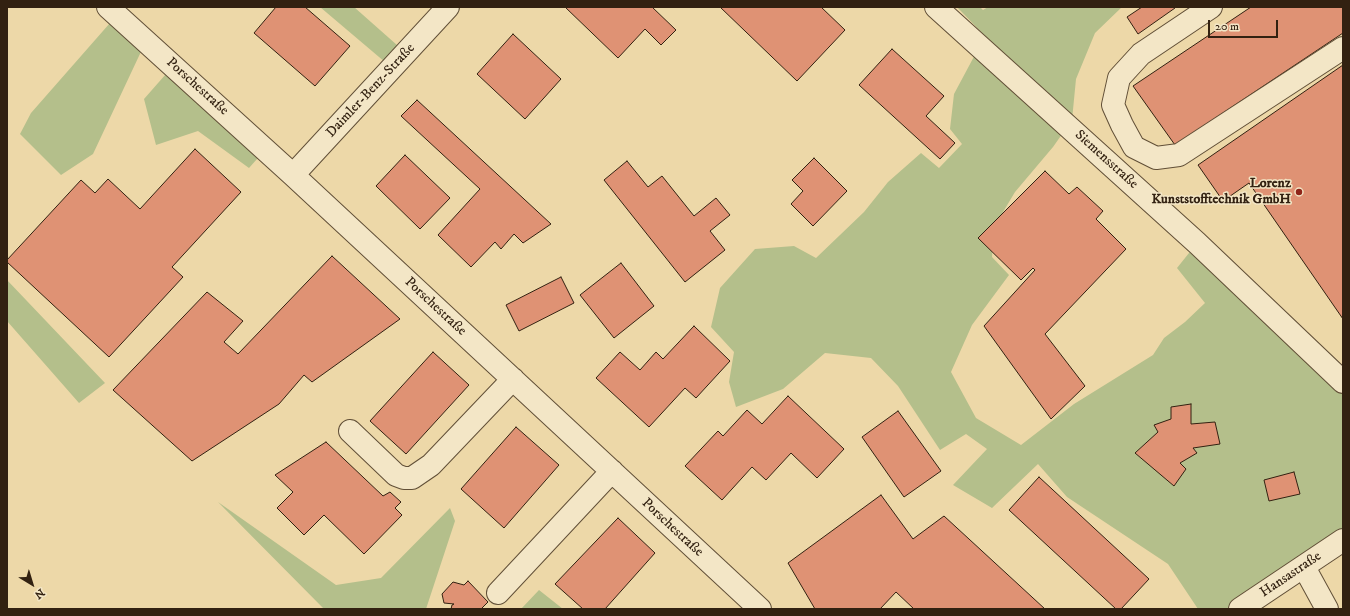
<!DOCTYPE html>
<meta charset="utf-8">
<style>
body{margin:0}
#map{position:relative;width:1350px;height:616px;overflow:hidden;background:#edd8a8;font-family:"IM FELL DW Pica",serif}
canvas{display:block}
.frame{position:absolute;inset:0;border:8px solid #322111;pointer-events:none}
.north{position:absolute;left:12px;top:564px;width:40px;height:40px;-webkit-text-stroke:3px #f3e6c6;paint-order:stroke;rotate:142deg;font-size:11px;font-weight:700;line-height:16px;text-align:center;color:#322111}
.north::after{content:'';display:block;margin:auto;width:14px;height:18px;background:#322111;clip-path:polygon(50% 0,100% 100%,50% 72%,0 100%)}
.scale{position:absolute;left:1208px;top:20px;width:70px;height:18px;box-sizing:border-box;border:2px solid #322111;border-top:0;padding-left:5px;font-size:12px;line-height:14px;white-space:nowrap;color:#322111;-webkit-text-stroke:3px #f3e6c6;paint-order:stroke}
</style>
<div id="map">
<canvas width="1350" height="616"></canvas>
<div class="frame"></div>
<div class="north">N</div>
<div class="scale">20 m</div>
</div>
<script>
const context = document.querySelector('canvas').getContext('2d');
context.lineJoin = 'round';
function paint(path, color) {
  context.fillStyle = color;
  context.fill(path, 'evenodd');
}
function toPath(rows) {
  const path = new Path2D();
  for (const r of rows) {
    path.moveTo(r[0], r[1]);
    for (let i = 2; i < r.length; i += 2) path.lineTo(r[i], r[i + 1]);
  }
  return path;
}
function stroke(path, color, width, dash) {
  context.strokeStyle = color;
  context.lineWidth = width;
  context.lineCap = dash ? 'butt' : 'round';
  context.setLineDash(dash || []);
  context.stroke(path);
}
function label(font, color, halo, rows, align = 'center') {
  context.font = font + ' "IM FELL DW Pica",serif';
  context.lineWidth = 3;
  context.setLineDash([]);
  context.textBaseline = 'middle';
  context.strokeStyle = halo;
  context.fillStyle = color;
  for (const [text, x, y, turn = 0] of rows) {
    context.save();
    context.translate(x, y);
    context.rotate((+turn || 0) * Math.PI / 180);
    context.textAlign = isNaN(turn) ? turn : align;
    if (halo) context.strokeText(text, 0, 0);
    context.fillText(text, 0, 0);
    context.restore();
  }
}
const green = toPath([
 [320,7,354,7,406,53,392,68],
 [957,7,980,7,983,10,988,7,1122,7,1095,33,1076,79,1072,120,1053,147,1015,192,994,227,992,257,1009,275,972,325,951,372,976,418,1021,445,1074,404,1153,355,1164,338,1185,322,1205,303,1177,268,1197,243,1343,382,1343,540,1240,609,1198,609,1168,564,1067,497,1038,464,992,508,953,485,987,449,966,434,940,450,898,386,871,358,825,353,783,389,736,407,729,382,734,352,711,327,720,288,755,249,794,246,816,258,864,212,888,182,921,153,939,168,962,144,950,129,954,94,985,36],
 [117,15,146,41,93,154,61,175,20,134,31,113],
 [173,66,265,150,249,168,198,131,156,145,144,99],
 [7,280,105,383,79,403,7,321],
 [218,502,336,585,381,578,450,508,455,521,426,609,324,609],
 [539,590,563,609,521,609]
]);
const building = toPath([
 [276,7,305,7,350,46,315,86,254,33,276,7],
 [565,7,652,7,676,30,661,45,645,29,618,58,565,7],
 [720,7,821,7,845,30,797,81,720,7],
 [1142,7,1175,7,1175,8,1138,34,1127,17,1142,7],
 [1251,7,1343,7,1343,33,1175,145,1133,86,1251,7],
 [513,34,561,79,525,119,477,74,513,34],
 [892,49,944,96,926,116,955,143,940,159,859,85,892,49],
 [1343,65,1343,319,1249,183,1223,201,1198,165,1343,65],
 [417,100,551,224,523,243,514,234,501,249,495,242,471,267,438,235,480,189,401,116,417,100],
 [195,149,241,192,172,267,183,277,109,357,7,262,7,260,81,180,95,193,108,179,140,209,195,149],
 [405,155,450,198,420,229,376,186,405,155],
 [814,158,847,191,813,226,791,204,803,191,792,180,814,158],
 [627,161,648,187,662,176,694,216,716,198,730,215,710,231,725,250,685,282,604,180,627,161],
 [1045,171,1069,194,1077,187,1103,211,1096,219,1126,249,1045,334,1085,386,1051,419,984,326,1035,270,1033,268,1021,280,978,238,1045,171],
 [332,256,400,319,312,382,304,375,279,404,192,461,113,390,207,292,243,321,224,342,238,354,332,256],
 [621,263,654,306,614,338,580,295,621,263],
 [561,277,574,303,519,331,506,305,561,277],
 [694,326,730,361,696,398,685,388,649,427,596,378,620,352,640,370,656,352,663,359,694,326],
 [433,352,469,385,406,454,370,421,433,352],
 [788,396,844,449,817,478,791,453,766,480,752,467,722,500,685,466,718,431,723,436,747,410,762,424,788,396],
 [1191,404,1191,424,1215,422,1220,444,1193,448,1197,453,1180,463,1186,469,1174,486,1135,453,1158,432,1154,425,1171,419,1171,407,1191,404],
 [898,411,941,471,904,497,862,437,898,411],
 [516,427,559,465,504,528,461,489,516,427],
 [326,442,383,496,390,492,401,502,395,508,402,515,364,554,324,515,304,535,277,508,293,492,275,475,326,442],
 [1294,472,1300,494,1269,501,1264,480,1294,472],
 [1039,477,1149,579,1121,609,1116,609,1009,510,1039,477],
 [881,495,913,539,944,516,1045,609,914,609,896,592,880,609,815,609,788,563,881,495],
 [618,518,655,553,605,609,583,609,555,584,618,518],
 [468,581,488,602,481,609,451,609,452,605,454,604,444,603,442,594,453,582,464,585,468,581]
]);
const minor = toPath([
 [108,7,293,175,760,609],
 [936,7,1197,243,1343,382],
 [1211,7,1141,54,1119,78,1113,105,1122,125,1134,147,1156,158,1179,155,1343,48],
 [293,175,448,7],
 [350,431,396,475,404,478,412,478,431,465,513,379],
 [1304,567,1327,609],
 [498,593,612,471],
 [1240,609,1343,540]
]);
const markers = [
 [1299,192,4,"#8f2418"]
];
const streetNames = [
 ["Porschestraße",197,87,42],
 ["Daimler-Benz-Straße",371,91,-47],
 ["Siemensstraße",1106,160,42],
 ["Porschestraße",435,307,43],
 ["Porschestraße",672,528,43],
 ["Hansastraße",1291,575,-34]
];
const poiNames = [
 ["Lorenz",1291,184],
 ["Kunststofftechnik GmbH",1291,200]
];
paint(green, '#b4bf8b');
paint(building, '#df9274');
stroke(building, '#322111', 1);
stroke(minor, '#614f37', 24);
stroke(minor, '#f3e6c6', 22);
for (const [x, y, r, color] of markers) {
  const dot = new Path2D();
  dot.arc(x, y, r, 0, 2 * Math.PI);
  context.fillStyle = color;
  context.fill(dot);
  stroke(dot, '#f3e6c6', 1.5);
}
label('14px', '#322111', '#f3e6c6', streetNames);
label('bold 14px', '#322111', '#f3e6c6', poiNames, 'right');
</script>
